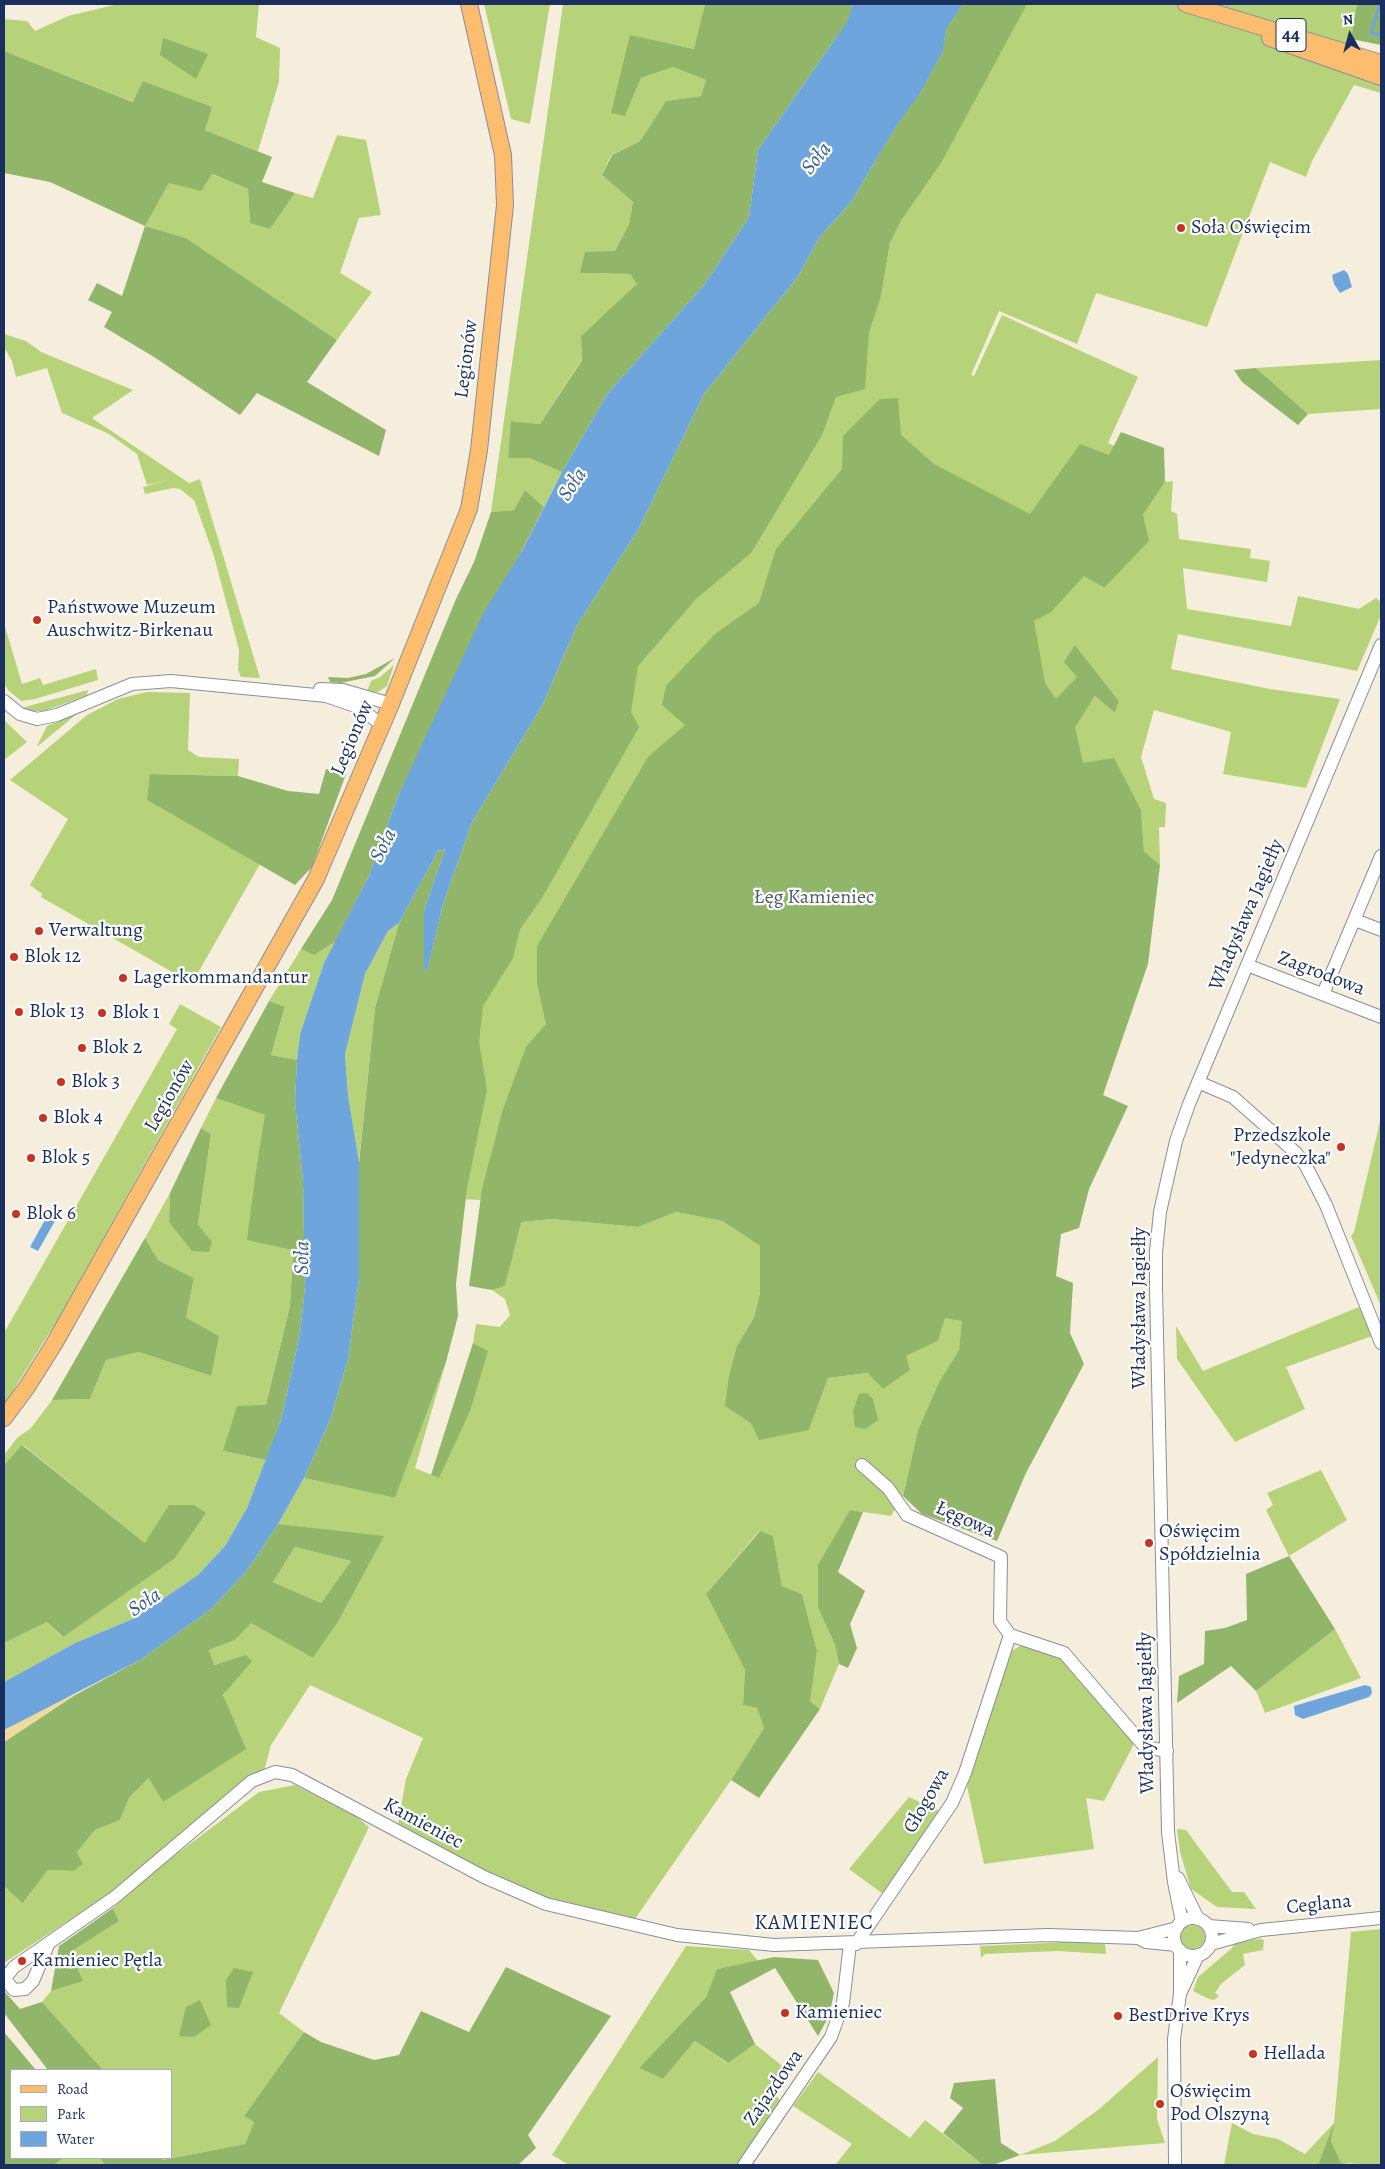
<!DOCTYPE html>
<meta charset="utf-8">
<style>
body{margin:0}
#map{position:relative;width:1385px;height:2169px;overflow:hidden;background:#f6eedc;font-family:Alegreya,serif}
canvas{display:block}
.frame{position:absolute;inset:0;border:5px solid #1b2f5e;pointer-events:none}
.legend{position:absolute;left:10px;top:2069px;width:162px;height:90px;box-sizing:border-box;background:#fff;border:1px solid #a4acbf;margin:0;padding:6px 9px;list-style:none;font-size:15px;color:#1b2f5e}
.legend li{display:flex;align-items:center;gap:10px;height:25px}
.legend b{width:25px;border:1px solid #a4acbf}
.north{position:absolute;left:1325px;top:10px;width:50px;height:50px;-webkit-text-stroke:4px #fff;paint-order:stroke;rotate:353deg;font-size:14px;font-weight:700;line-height:20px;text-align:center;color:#1b2f5e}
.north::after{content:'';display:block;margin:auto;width:18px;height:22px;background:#1b2f5e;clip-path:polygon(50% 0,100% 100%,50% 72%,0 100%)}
</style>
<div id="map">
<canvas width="1385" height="2169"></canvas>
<div class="frame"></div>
<ul class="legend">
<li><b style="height:6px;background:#fcbd6f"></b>Road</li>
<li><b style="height:14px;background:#b7d379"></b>Park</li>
<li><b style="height:14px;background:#6ea5dc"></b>Water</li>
</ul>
<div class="north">N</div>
</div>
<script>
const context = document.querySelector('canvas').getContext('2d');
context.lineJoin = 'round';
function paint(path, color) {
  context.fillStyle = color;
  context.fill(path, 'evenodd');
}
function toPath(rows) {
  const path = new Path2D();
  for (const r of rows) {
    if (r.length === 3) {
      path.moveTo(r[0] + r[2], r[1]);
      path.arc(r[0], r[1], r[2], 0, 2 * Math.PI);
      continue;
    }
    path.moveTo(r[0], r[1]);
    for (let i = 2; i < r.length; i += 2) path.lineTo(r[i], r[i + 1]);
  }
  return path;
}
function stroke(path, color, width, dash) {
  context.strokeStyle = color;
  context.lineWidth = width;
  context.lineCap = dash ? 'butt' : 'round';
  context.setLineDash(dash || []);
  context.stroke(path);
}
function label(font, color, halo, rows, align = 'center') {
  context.font = font + ' Alegreya,serif';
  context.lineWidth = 4.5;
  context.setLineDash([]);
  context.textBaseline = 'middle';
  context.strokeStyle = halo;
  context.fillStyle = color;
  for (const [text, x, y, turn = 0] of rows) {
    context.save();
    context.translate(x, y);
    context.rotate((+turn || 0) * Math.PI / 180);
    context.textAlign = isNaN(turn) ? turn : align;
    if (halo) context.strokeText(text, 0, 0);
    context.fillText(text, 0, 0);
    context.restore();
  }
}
const green = toPath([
 [118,4,259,4,256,37,280,48,279,82,258,151,205,130,211,107,143,81,134,102,4,51,4,19,27,21,35,31,68,16],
 [484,4,550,4,530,124,511,119],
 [563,4,705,4,695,49,630,36,625,116,641,78,673,67,706,80,701,96,666,101,640,141,611,155,602,175,633,202,629,224,615,251,581,273,630,274,638,284,581,336,582,359,540,424,512,421,508,458,529,458,562,472,544,507,525,490,514,510,491,512],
 [826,4,1357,4,1351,39,1339,69,1381,84,1381,93,1354,85,1312,161,1306,177,1270,162,1207,327,1096,293,1077,344,999,311,971,375,974,376,1002,315,1138,377,1108,443,1165,470,1089,578,1103,588,1143,515,1165,482,1173,481,1171,511,1177,514,1179,539,1251,549,1250,558,1270,561,1267,582,1183,568,1187,609,1291,626,1298,596,1359,609,1376,598,1381,602,1381,615,1357,671,1178,634,1171,669,1270,689,1340,699,1306,788,1223,774,1231,732,1154,710,1141,757,1154,799,1166,803,1165,827,1159,827,1160,865,1144,851,1141,810,734,1209,374,1196,481,858,881,296,890,243,902,219],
 [1075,645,1119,701,1115,713,1095,696,1090,704],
 [337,135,366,140,381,215,359,218,340,273,372,292,337,340,186,238,145,226,169,183,211,174,248,189,250,222,270,229,295,193,313,198],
 [4,334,26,341,41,352,133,390,92,418,189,483,200,479,260,678,241,677,238,670,239,650,214,556,194,500,180,489,173,488,145,494,143,487,170,479,147,485,137,454,109,434,62,413,47,368,16,377,12,361,4,347],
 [1381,360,1381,409,1308,414,1256,368],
 [4,623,22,684,40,678,43,685,96,669,98,680,35,699,21,701,8,690,4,683],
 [394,665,387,686,378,692,367,691,371,681,380,677],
 [88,690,87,695,45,711,32,711,21,708],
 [147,692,190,693,188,750,199,757,239,759,238,776,150,774,159,807,260,864,195,978,188,981,41,897,42,894,30,885,68,819,10,780,87,715,118,699],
 [78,713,38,746,37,746,47,726],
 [4,720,27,742,4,760],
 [399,923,375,1008,359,1162,348,1095,345,1054,365,974,388,931],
 [336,941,324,963,300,1034,297,1060,271,1055,285,1008,269,1001,301,949,314,954],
 [180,1004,221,1027,58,1319,4,1405,4,1333,177,1029,169,1024],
 [216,1098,266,1115,256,1170,293,1250,290,1306,266,1406,223,1451,266,1460,247,1508,225,1546,198,1575,135,1618,75,1643,4,1682,4,1643,47,1622,62,1637,145,1543,23,1445,4,1465,4,1455,17,1438,31,1428,52,1400,90,1399,106,1360,139,1352,211,1376,186,1318,194,1278,158,1260,145,1238,170,1193,169,1222,212,1242,198,1224,211,1134,201,1128],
 [1381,1117,1381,1306,1351,1236,1354,1232],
 [676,1212,722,1221,760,1246,760,1292,754,1317,737,1346,809,1430,828,1378,869,1373,883,1389,906,1356,938,1341,945,1317,963,1321,959,1350,939,1382,918,1430,903,1496,891,1516,850,1510,818,1608,835,1645,839,1664,820,1709,809,1701,817,1651,802,1594,782,1586,773,1536,759,1531,706,1594,745,1670,743,1705,757,1708,764,1728,731,1780,635,1919,537,1896,485,1873,398,1824,406,1779,423,1738,310,1685,271,1745,264,1771,242,1785,106,1896,4,1963,4,1886,24,1902,48,1870,74,1871,83,1864,77,1852,95,1830,120,1820,129,1798,150,1777,163,1802,246,1656,213,1665,209,1650,235,1640,250,1622,313,1658,338,1622,383,1537,278,1524,304,1478,395,1498,446,1362,415,1468,439,1478,487,1351,473,1343,476,1324,500,1327,510,1315,505,1299,492,1290,505,1286,520,1222,551,1219,638,1227],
 [1359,1307,1372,1336,1286,1367,1305,1409,1235,1442,1177,1359,1176,1326,1203,1371],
 [1321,1470,1347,1520,1289,1556,1266,1510,1273,1505,1267,1493],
 [295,1547,351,1561,321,1603,273,1582],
 [1335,1629,1361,1678,1265,1713,1256,1691],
 [1022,1645,1061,1658,1135,1742,1104,1801,1086,1798,1094,1849,984,1864,967,1786,1007,1653],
 [295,1785,357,1817,369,1827,279,2013,304,2032,244,2116,254,2122,245,2144,163,2160,162,2158,171,2158,171,2070,103,2070,42,2002,51,1991,82,1981,69,1952,119,1921,113,1908,142,1880,259,1792],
 [909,1797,940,1811,883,1894,849,1869],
 [1177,1829,1186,1830,1232,1892,1244,1892,1256,1909,1217,1907,1191,1889,1180,1852],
 [1193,1937,12],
 [1381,1929,1381,2165,1341,2163,1331,2141,1333,2126,1318,2165,1224,2165,1232,2123,1253,2134,1278,2139,1305,2154,1334,2123,1351,1932],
 [1260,1939,1264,1940,1263,1950,1243,1954,1245,1965,1221,1984,1215,1993,1219,1996,1214,2000,1209,1999,1193,1991,1198,1977,1231,1949,1236,1942],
 [1070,1942,1105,1944,1106,1954,1058,1951,985,1954,981,1958,980,1946],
 [686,1946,749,1950,758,1961,717,1969,706,1997,639,2068,663,2079,695,2041,727,2063,755,2044,786,2069,773,2091,781,2102,738,2165,569,2165,552,2155],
 [1158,2057,1157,2119,1165,2143,1020,2155,1055,2141,1098,2110],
 [818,2072,910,2138,925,2120,983,2165,835,2165,852,2144,793,2106],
 [63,2158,100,2158,105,2165,54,2165]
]);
const forest = toPath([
 [705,4,853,4,847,22,758,150,749,217,704,285,608,393,562,472,529,458,508,458,511,421,540,424,582,360,581,336,637,284,630,274,580,273,585,252,615,251,629,224,633,202,602,175,612,155,640,141,666,101,701,96,706,80,673,67,641,78,625,116,611,113,630,35,694,49],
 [963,4,1027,4,941,163,902,219,890,243,881,296,869,332,865,389,836,397,822,435,751,553,696,599,638,666,631,712,639,727,542,898,520,929,513,958,483,1006,479,1042,487,1090,467,1188,456,1284,458,1316,446,1362,395,1498,304,1478,330,1420,348,1359,359,1279,358,1173,375,1008,399,923,438,851,445,849,424,911,424,969,427,970,443,904,472,822,542,706,577,625,638,530,704,394,799,275,819,238,851,202,895,128,920,93,943,51,946,29],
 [1357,4,1381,4,1381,45,1351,39],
 [163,38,208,54,196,79,160,55],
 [4,51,133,102,143,81,212,107,205,130,272,157,262,182,295,193,270,229,250,223,248,189,212,174,201,191,169,183,145,226,186,238,337,340,307,382,386,430,379,456,257,393,240,415,154,357,104,327,112,312,88,300,97,283,122,296,145,226,50,182,4,173],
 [1256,368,1308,414,1298,425,1242,382,1234,370],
 [898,398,901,435,934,464,1030,514,1080,444,1109,455,1121,432,1164,448,1165,482,1143,515,1149,541,1104,588,1084,576,1051,612,1034,621,1045,683,1056,699,1077,677,1064,662,1075,645,1119,701,1115,713,1095,696,1075,727,1083,763,1114,758,1141,810,1144,851,1160,865,1148,964,1103,1095,1128,1106,1089,1189,1079,1228,1061,1234,1056,1276,1073,1283,1070,1333,1084,1364,1026,1473,997,1541,922,1514,903,1496,918,1430,939,1382,959,1350,962,1321,945,1318,938,1341,906,1356,910,1370,883,1389,868,1373,828,1378,809,1430,759,1440,751,1423,725,1406,729,1376,737,1346,754,1317,760,1293,760,1246,722,1221,676,1212,638,1227,551,1219,521,1222,505,1286,492,1290,469,1286,482,1189,503,1109,526,1047,546,1024,537,983,537,946,648,757,685,725,662,705,666,686,715,634,759,603,776,549,842,469,843,436,880,399],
 [525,490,544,507,398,796,369,876,336,941,314,955,301,949,332,900,456,599,474,562,491,512,514,510],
 [395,658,375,676,340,683,330,682,328,677,348,678,366,674],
 [326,769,346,774,312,867,295,885,147,800,150,774,238,776,288,791,319,794],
 [269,1001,285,1007,271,1055,297,1060,295,1101,303,1182,305,1287,300,1334,281,1420,266,1460,223,1451,237,1406,266,1405,290,1306,293,1250,247,1240,256,1170,265,1115,216,1098],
 [201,1128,211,1134,198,1224,212,1242,209,1252,192,1251,169,1222,170,1193],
 [145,1238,158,1260,194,1278,186,1318,219,1336,211,1376,139,1352,106,1360,90,1399,52,1400],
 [473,1343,488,1351,470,1411,439,1478,431,1475],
 [867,1393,873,1399,878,1420,865,1429,855,1427,853,1411,859,1394],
 [22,1445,145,1543,169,1505,194,1505,206,1513,174,1559,63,1637,47,1622,4,1643,4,1465],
 [850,1510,863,1512,838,1572,865,1591,850,1624,857,1648,848,1668,839,1664,835,1645,818,1608,818,1565],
 [278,1524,384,1536,338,1622,313,1658,251,1623,235,1640,209,1650,214,1665,246,1655,252,1661,223,1695,246,1749,163,1802,149,1778,129,1798,120,1820,95,1830,77,1852,83,1864,74,1871,48,1870,23,1903,4,1886,4,1742,75,1695,140,1660,210,1610,245,1573],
 [295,1547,351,1561,321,1603,273,1582],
 [760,1531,773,1536,782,1586,802,1594,817,1651,810,1701,820,1709,759,1798,731,1780,764,1728,757,1708,743,1705,745,1670,706,1594],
 [1289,1556,1335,1629,1256,1691,1231,1666,1177,1703,1179,1676,1204,1664,1205,1631,1225,1628,1247,1620,1246,1574],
 [113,1908,119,1921,70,1952,83,1981,51,1991,59,1946],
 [774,1957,818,1960,834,1993,829,2016,818,2036,775,1968,730,1992,755,2044,728,2063,695,2041,663,2079,639,2068,706,1997,717,1969],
 [506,1967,611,2016,528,2135,536,2148,518,2165,105,2165,100,2158,162,2158,163,2160,245,2144,254,2122,244,2116,304,2032,321,2042,374,2060,399,2055,421,2011,469,2032],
 [234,1968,253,1972,239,2008,227,2007,226,1980],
 [4,1991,20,2009,42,2002,103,2070,48,2070,4,2013],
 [200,2000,211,2025,194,2037,179,2036,186,2007],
 [4,2032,36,2070,11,2070,11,2158,63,2158,54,2165,4,2165],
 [995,2079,1001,2143,1020,2155,993,2165,983,2165,943,2133,963,2108,950,2098,954,2083],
 [1334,2123,1331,2141,1341,2163,1358,2165,1318,2165]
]);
const sand = toPath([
 [75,1695,4,1742,4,1730,59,1700]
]);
const water = toPath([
 [853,4,963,4,946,29,943,51,920,93,895,128,851,202,819,238,799,275,704,394,638,530,577,625,542,706,472,822,443,904,427,971,424,969,424,911,445,849,438,851,399,923,388,931,365,974,345,1054,348,1095,359,1162,359,1279,348,1359,330,1420,304,1478,278,1524,245,1573,210,1610,140,1660,4,1730,4,1682,75,1643,135,1618,198,1575,225,1546,247,1508,281,1420,300,1334,305,1287,303,1182,295,1101,297,1060,300,1034,324,963,369,876,398,796,484,612,522,551,562,472,608,393,704,285,749,217,758,150,847,22],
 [1344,270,1348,274,1352,287,1340,293,1334,284,1332,275],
 [51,1209,59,1214,38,1251,30,1247],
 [1365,1685,1371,1687,1372,1693,1369,1697,1303,1719,1295,1715,1294,1706]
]);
const stream = toPath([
 [1380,4,1371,33,1381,35]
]);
const minor = toPath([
 [320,689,343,690,391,704],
 [4,701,20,714,37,719,57,715,132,684,171,681,326,696,358,707,382,725],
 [1355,920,1381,930],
 [1247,965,1381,1017],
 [1323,994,1381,856],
 [1198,1082,1233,1097,1296,1153,1306,1166,1326,1205,1381,1343],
 [862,1465,888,1488,907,1515,1001,1557,1000,1621,1010,1635,1064,1653,1145,1747,1167,1751],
 [1178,1878,1198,1919],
 [1193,1937,19],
 [1182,1922,1174,1882,1168,1832,1156,1288,1156,1252,1160,1212,1176,1141,1189,1104,1381,645],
 [1209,1926,1248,1929],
 [1138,1938,1146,1942,1176,1945],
 [856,1944,952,1803,965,1773,1010,1635],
 [1211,1944,1261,1930,1381,1918],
 [48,1945,33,1981,25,1989,14,1990,7,1982,6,1977,14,1967,115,1897,252,1781,275,1772,292,1775,484,1877,546,1904,677,1935,774,1945,1048,1935,1138,1938,1177,1928],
 [1180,1994,1198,1955],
 [744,2165,831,2037,843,2003,850,1944],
 [1175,2165,1174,2039,1180,1994,1180,1950]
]);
const major = toPath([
 [1186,4,1381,63],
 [1270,38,1381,77],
 [4,1418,27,1387,54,1344,316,879,391,704,469,509,479,450,505,205,503,155,469,4]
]);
const markers = [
 [1181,228,5,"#c8321e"],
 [37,620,5,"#c8321e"],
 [39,931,5,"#c8321e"],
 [14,957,5,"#c8321e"],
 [123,978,5,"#c8321e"],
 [19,1012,5,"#c8321e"],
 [102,1013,5,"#c8321e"],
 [82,1048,5,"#c8321e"],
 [61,1082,5,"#c8321e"],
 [43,1118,5,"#c8321e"],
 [1341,1147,5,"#c8321e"],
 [31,1158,5,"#c8321e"],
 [16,1214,5,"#c8321e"],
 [1149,1543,5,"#c8321e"],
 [22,1961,5,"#c8321e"],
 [785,2013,5,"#c8321e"],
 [1118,2016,5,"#c8321e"],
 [1253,2054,5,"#c8321e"],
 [1160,2104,5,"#c8321e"]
];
const shields = [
 [1291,35,30]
];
const shieldNames = [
 ["44",1291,35]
];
const poiNames = [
 ["Soła Oświęcim",1191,228],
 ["Państwowe Muzeum",47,608],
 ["Auschwitz-Birkenau",47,631],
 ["Verwaltung",49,931],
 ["Blok 12",24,957],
 ["Lagerkommandantur",133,978],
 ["Blok 13",29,1012],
 ["Blok 1",112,1013],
 ["Blok 2",92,1048],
 ["Blok 3",71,1082],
 ["Blok 4",53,1118],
 ["Przedszkole",1331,1136,"right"],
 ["\"Jedyneczka\"",1331,1159,"right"],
 ["Blok 5",41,1158],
 ["Blok 6",26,1214],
 ["Oświęcim",1159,1532],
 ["Spółdzielnia",1159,1555],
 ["Kamieniec Pętla",32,1961],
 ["Kamieniec",795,2013],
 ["BestDrive Krys",1128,2016],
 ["Hellada",1263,2054],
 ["Oświęcim",1170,2092],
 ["Pod Olszyną",1170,2115]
];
const streetNames = [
 ["Legionów",467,359,-83],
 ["Legionów",353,738,-67],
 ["Władysława Jagiełły",1247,915,-67],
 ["Zagrodowa",1321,974,21],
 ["Legionów",170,1096,-60],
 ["Władysława Jagiełły",1140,1308,-90],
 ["Łęgowa",965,1520,24],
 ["Władysława Jagiełły",1147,1713,-91],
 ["Głogowa",927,1801,-60],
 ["Kamieniec",423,1824,28],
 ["Ceglana",1319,1905,-6],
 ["Zajazdowa",774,2088,-55]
];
const parkNames = [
 ["Łęg Kamieniec",814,898]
];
const waterNames = [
 ["Soła",817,159,-51],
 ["Soła",573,485,-56],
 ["Soła",384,846,-63],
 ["Soła",303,1258,-89],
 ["Soła",145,1603,-33]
];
const neighbourhoodNames = [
 ["KAMIENIEC",814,1924]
];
paint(green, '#b7d379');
paint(forest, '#91b569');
paint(sand, '#eeda9e');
paint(water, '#6ea5dc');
stroke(stream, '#6ea5dc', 3);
stroke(minor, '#888e9d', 14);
stroke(major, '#888e9d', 18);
stroke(minor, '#fff', 12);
stroke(major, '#fcbd6f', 16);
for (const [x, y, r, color] of markers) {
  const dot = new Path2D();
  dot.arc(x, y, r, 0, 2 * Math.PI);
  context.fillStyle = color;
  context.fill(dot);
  stroke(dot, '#fff', 2);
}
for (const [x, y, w] of shields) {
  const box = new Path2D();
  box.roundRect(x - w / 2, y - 16.5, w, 33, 4);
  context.fillStyle = '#fff';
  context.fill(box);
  stroke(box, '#1b2f5e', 1);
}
label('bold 19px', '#1b2f5e', null, shieldNames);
label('20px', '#1b2f5e', '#fff', poiNames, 'left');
label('20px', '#1b2f5e', '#fff', streetNames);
label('20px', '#4a6066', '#fff', parkNames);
label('italic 21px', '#3c5e90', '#fff', waterNames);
context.letterSpacing = '1px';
label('21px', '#1b2f5e', '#fff', neighbourhoodNames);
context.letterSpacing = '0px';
</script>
